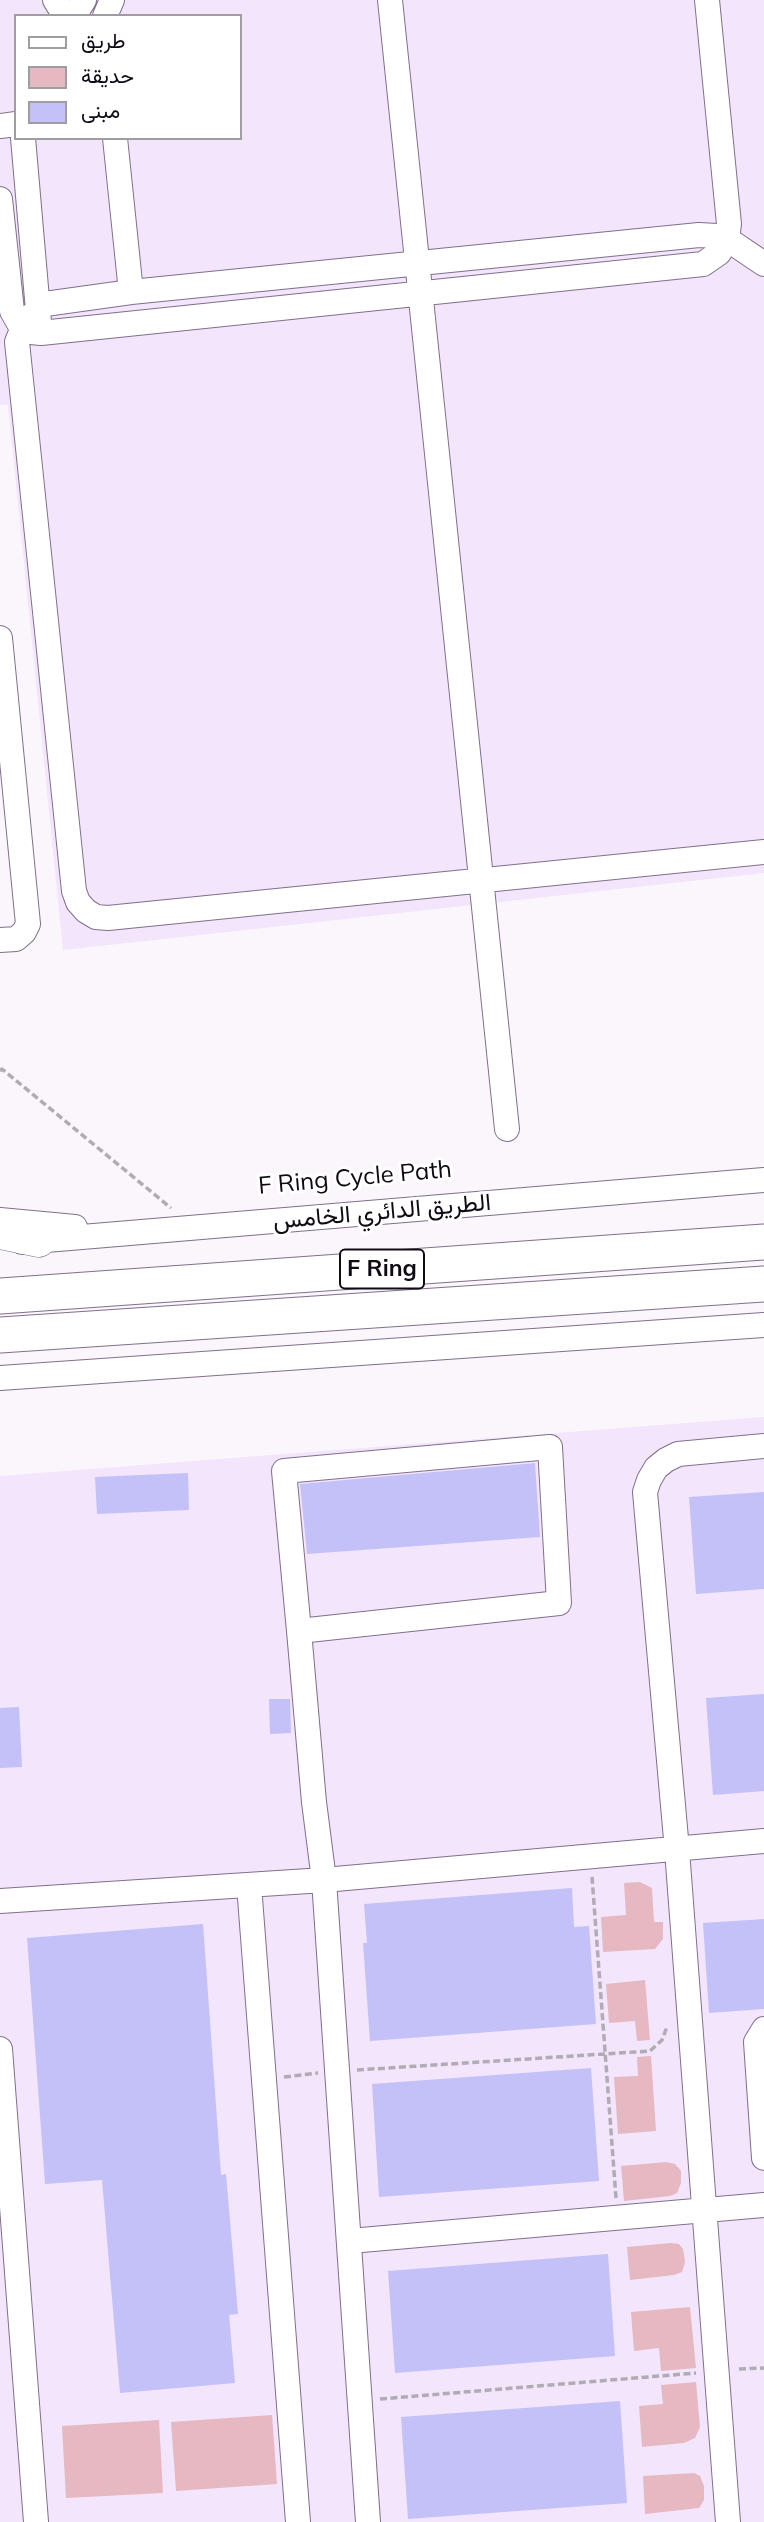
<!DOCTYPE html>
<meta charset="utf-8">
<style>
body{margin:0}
#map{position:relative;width:764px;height:2522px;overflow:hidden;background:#faf6fc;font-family:Mulish,Vazirmatn,sans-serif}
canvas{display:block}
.legend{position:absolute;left:14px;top:14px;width:228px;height:126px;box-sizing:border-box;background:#fff;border:2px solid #9f9da1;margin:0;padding:9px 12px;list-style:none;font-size:21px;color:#100a14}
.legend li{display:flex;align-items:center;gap:14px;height:35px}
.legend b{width:35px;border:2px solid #9f9da1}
</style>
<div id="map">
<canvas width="764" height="2522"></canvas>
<ul class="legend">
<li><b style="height:9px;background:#fff"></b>طريق</li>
<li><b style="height:19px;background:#e6b8c1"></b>حديقة</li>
<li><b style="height:19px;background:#c3c1f8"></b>مبنى</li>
</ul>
</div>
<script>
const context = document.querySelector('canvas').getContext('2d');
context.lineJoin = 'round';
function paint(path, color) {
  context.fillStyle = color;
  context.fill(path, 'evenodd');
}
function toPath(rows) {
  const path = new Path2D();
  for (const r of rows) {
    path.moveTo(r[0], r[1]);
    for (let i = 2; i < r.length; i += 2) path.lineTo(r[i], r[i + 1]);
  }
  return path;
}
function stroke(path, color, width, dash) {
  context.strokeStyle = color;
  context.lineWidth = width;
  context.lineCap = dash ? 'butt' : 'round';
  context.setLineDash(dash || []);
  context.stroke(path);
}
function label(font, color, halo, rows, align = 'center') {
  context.font = font + ' Mulish,Vazirmatn,sans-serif';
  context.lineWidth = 6;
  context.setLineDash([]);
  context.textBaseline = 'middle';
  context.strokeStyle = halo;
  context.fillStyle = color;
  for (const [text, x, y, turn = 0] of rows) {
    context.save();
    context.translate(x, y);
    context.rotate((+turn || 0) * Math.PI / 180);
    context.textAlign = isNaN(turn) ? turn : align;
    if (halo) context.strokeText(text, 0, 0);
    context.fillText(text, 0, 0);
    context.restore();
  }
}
const built = toPath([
 [0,0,764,0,764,873,63,950,8,405,0,405],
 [16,16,240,16,240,138,16,138],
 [764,1417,764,2522,0,2522,0,1476]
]);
const green = toPath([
 [640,1882,652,1888,654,1922,663,1922,663,1939,655,1949,603,1952,601,1917,626,1915,624,1883],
 [645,1980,650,2040,637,2041,635,2021,609,2023,606,1984],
 [651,2056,656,2131,618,2134,614,2077,638,2076,637,2057],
 [666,2162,675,2164,681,2171,681,2183,677,2193,670,2196,624,2201,621,2166],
 [671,2243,679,2244,683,2249,685,2262,682,2272,674,2275,630,2280,627,2247],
 [690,2307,696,2368,661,2371,659,2348,634,2351,631,2312],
 [696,2382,700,2427,695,2438,684,2443,642,2447,639,2406,663,2404,661,2385],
 [272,2415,277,2484,176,2491,171,2422],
 [159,2420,163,2493,66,2498,62,2426],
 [694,2473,700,2476,704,2486,704,2500,699,2508,645,2514,643,2476]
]);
const building = toPath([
 [535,1463,540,1537,307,1554,300,1484],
 [188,1473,189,1510,97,1514,95,1477],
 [764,1492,764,1589,696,1594,689,1497],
 [764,1694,764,1791,713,1795,706,1698],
 [269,1699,290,1699,291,1733,270,1734],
 [19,1707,22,1767,0,1768,0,1708],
 [572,1888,574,1927,589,1926,596,2024,370,2041,363,1943,367,1943,364,1904],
 [764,1919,764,2009,709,2013,703,1923],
 [203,1924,221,2175,226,2174,238,2314,229,2315,235,2383,120,2393,102,2180,45,2184,27,1938],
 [591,2068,599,2181,379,2197,372,2084],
 [608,2254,615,2356,395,2373,388,2271],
 [620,2401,627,2503,408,2519,401,2417]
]);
const path = toPath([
 [0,1071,2,1069,171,1208],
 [592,1877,616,2198],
 [357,2070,650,2051,662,2040,667,2027],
 [284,2077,318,2073],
 [739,2369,764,2368],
 [380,2399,696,2373]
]);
const minor = toPath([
 [55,0,65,16],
 [390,0,507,1129],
 [74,16,84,0],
 [105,16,112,0],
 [0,126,16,124],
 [23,138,39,322],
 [115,138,131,292],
 [0,199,12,311,21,327,31,332,41,333,703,264,719,253,727,239,729,224,707,0],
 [764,264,727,239,717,236,699,235,131,292,45,304,26,320,17,342,74,891,78,902,86,911,96,917,108,918,764,852],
 [0,638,28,924,24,932,16,939,0,940],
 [0,1220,75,1227],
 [22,1242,764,1180],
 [0,1378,764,1325],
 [299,1631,559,1603,550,1447,284,1471,299,1631,314,1802,324,1880,368,2522],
 [249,1885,298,2522],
 [0,1901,324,1880,764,1841],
 [764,2029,756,2042,764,2158],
 [0,2049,36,2522],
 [350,2241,764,2205],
 [728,2522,677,1850,645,1492,649,1480,656,1468,666,1460,678,1454,764,1446]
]);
const major = toPath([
 [0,1233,39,1241]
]);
const highway = toPath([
 [0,1296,764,1242],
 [0,1335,764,1284]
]);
const shields = [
 [382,1269,84]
];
const shieldNames = [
 ["F Ring",382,1269]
];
const streetNames = [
 ["F Ring Cycle Path",355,1178,-5],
 ["الطريق الدائري الخامس",382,1212,-5]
];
paint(built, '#f3e5fc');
paint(green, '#e6b8c1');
paint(building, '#c3c1f8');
stroke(minor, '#816f8b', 26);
stroke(major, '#816f8b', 33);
stroke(highway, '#816f8b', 37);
stroke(path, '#b1acb3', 3.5, [7, 3.5]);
stroke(minor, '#fff', 24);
stroke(major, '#fff', 32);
stroke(highway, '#fff', 35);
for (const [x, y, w] of shields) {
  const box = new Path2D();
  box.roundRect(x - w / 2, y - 19.5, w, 39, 5);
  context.fillStyle = '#fff';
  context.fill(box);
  stroke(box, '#100a14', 2);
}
label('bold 23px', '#100a14', null, shieldNames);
label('24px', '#100a14', '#fff', streetNames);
</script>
